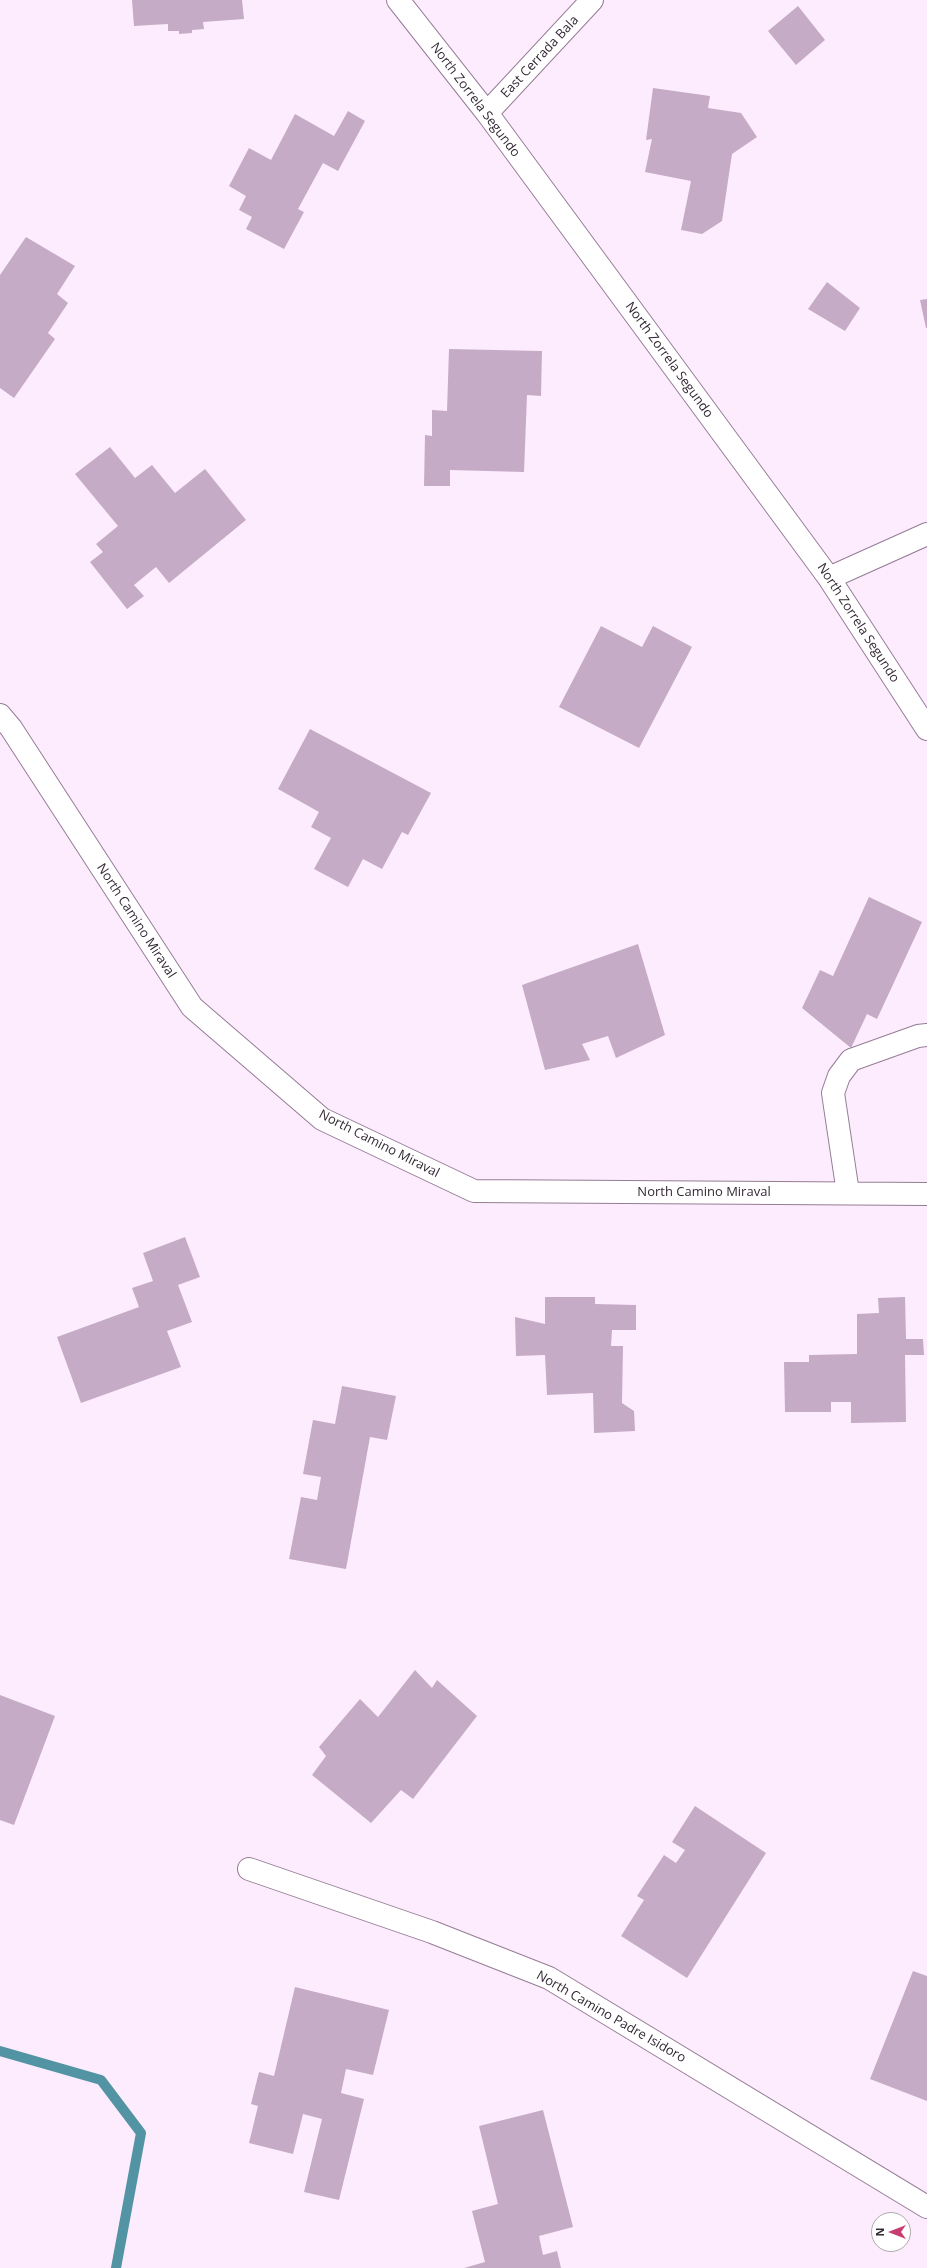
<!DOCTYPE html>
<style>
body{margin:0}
#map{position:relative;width:927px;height:2268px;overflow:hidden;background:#fdecfe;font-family:"Open Sans",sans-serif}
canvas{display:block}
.north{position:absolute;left:871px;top:2212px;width:40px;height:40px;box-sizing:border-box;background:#fff;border:1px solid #ada9ae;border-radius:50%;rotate:270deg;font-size:11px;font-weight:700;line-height:16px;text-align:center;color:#332934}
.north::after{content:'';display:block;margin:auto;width:14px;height:18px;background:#c83d70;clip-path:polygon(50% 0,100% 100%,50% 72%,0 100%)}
</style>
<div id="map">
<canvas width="927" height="2268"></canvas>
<div class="north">N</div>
</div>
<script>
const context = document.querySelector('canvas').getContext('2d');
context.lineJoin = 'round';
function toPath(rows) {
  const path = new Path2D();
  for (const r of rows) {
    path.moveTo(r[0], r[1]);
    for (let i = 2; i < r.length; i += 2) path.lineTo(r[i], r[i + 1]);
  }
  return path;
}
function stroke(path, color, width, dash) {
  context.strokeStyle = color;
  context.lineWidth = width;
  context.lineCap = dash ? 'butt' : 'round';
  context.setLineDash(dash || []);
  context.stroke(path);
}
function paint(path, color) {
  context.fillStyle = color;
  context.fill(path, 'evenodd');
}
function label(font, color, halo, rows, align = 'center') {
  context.font = font + ' "Open Sans",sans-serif';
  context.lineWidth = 3.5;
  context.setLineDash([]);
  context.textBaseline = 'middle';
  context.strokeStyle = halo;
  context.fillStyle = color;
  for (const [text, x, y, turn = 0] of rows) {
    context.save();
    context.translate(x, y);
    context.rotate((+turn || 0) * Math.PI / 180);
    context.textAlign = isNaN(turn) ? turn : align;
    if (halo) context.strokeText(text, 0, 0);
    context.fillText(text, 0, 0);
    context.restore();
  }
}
const stream = toPath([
 [0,2051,101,2080,141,2133,116,2268]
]);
const building = toPath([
 [132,0,242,0,244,19,203,22,204,29,192,30,192,33,179,34,179,31,168,31,168,24,134,26],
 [798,6,825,40,796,65,768,31],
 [653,88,710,96,708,108,741,113,757,137,732,154,722,221,702,234,681,230,691,181,645,172,652,139,646,140],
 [348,111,365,121,338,171,323,163,298,209,304,212,284,249,246,229,252,217,239,210,246,196,229,186,249,148,271,160,295,114,334,136],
 [26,237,75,266,57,294,68,303,48,333,55,339,14,398,0,388,0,275],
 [827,282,860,308,845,331,808,309],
 [927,299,927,328,926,328,920,300],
 [449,349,542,351,541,396,527,395,524,472,450,470,450,486,424,486,425,435,432,436,432,410,447,411],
 [110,447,135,478,152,465,175,493,205,469,246,520,169,583,156,567,134,585,144,596,127,609,90,562,103,552,96,544,118,526,75,474],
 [601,626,642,647,653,626,692,647,639,748,559,707],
 [310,729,431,793,408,835,402,832,382,869,363,859,348,887,314,869,331,838,311,827,319,812,278,789],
 [869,897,922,922,877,1019,867,1014,851,1048,802,1008,820,970,833,976],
 [638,944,665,1035,616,1058,608,1036,582,1044,590,1060,545,1070,522,985],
 [185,1237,200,1277,178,1285,192,1322,167,1331,181,1367,81,1403,57,1337,139,1307,132,1288,153,1281,143,1253],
 [545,1297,595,1297,595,1304,636,1305,636,1330,612,1330,611,1346,623,1346,622,1403,634,1411,635,1431,594,1433,593,1393,547,1395,545,1355,516,1356,515,1317,545,1324],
 [905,1297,906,1339,923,1339,924,1355,905,1355,906,1422,851,1423,851,1402,831,1402,831,1412,785,1412,784,1362,809,1362,809,1355,857,1354,857,1314,879,1313,878,1298],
 [342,1386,396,1396,387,1440,370,1437,346,1569,289,1559,301,1497,317,1500,321,1477,303,1474,313,1420,335,1424],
 [415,1670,432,1688,437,1680,477,1716,413,1799,401,1790,371,1823,312,1775,326,1756,319,1747,360,1699,378,1717],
 [0,1695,55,1716,14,1825,0,1820],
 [695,1806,766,1853,687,1978,621,1936,644,1900,637,1896,664,1855,676,1863,685,1850,672,1842],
 [913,1971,927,1976,927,2101,870,2079],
 [295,1987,389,2010,373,2075,346,2069,341,2093,364,2099,339,2200,304,2192,322,2119,303,2114,293,2154,249,2143,258,2106,251,2104,259,2072,274,2076],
 [543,2110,573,2227,539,2236,543,2255,557,2251,561,2268,464,2268,485,2262,472,2211,498,2204,479,2126]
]);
const minor = toPath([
 [398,0,487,113,829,578,927,729],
 [487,113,592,0],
 [829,578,927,534],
 [0,715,11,728,192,1007,322,1119,474,1191,927,1194],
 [848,1193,833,1093,839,1076,851,1060,918,1036,927,1035],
 [249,1869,432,1932,549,1978,927,2207]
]);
const streetNames = [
 ["East Cerrada Bala",540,57,-47],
 ["North Zorrela Segundo",475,100,53],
 ["North Zorrela Segundo",669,360,54],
 ["North Zorrela Segundo",858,623,57],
 ["North Camino Miraval",136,921,57],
 ["North Camino Miraval",379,1144,27],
 ["North Camino Miraval",704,1192],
 ["North Camino Padre Isidoro",611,2017,30]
];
stroke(stream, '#5293a4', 10);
paint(building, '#c5abc6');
stroke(minor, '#957c96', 24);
stroke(minor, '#fff', 22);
label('13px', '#332934', '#fff', streetNames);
</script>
